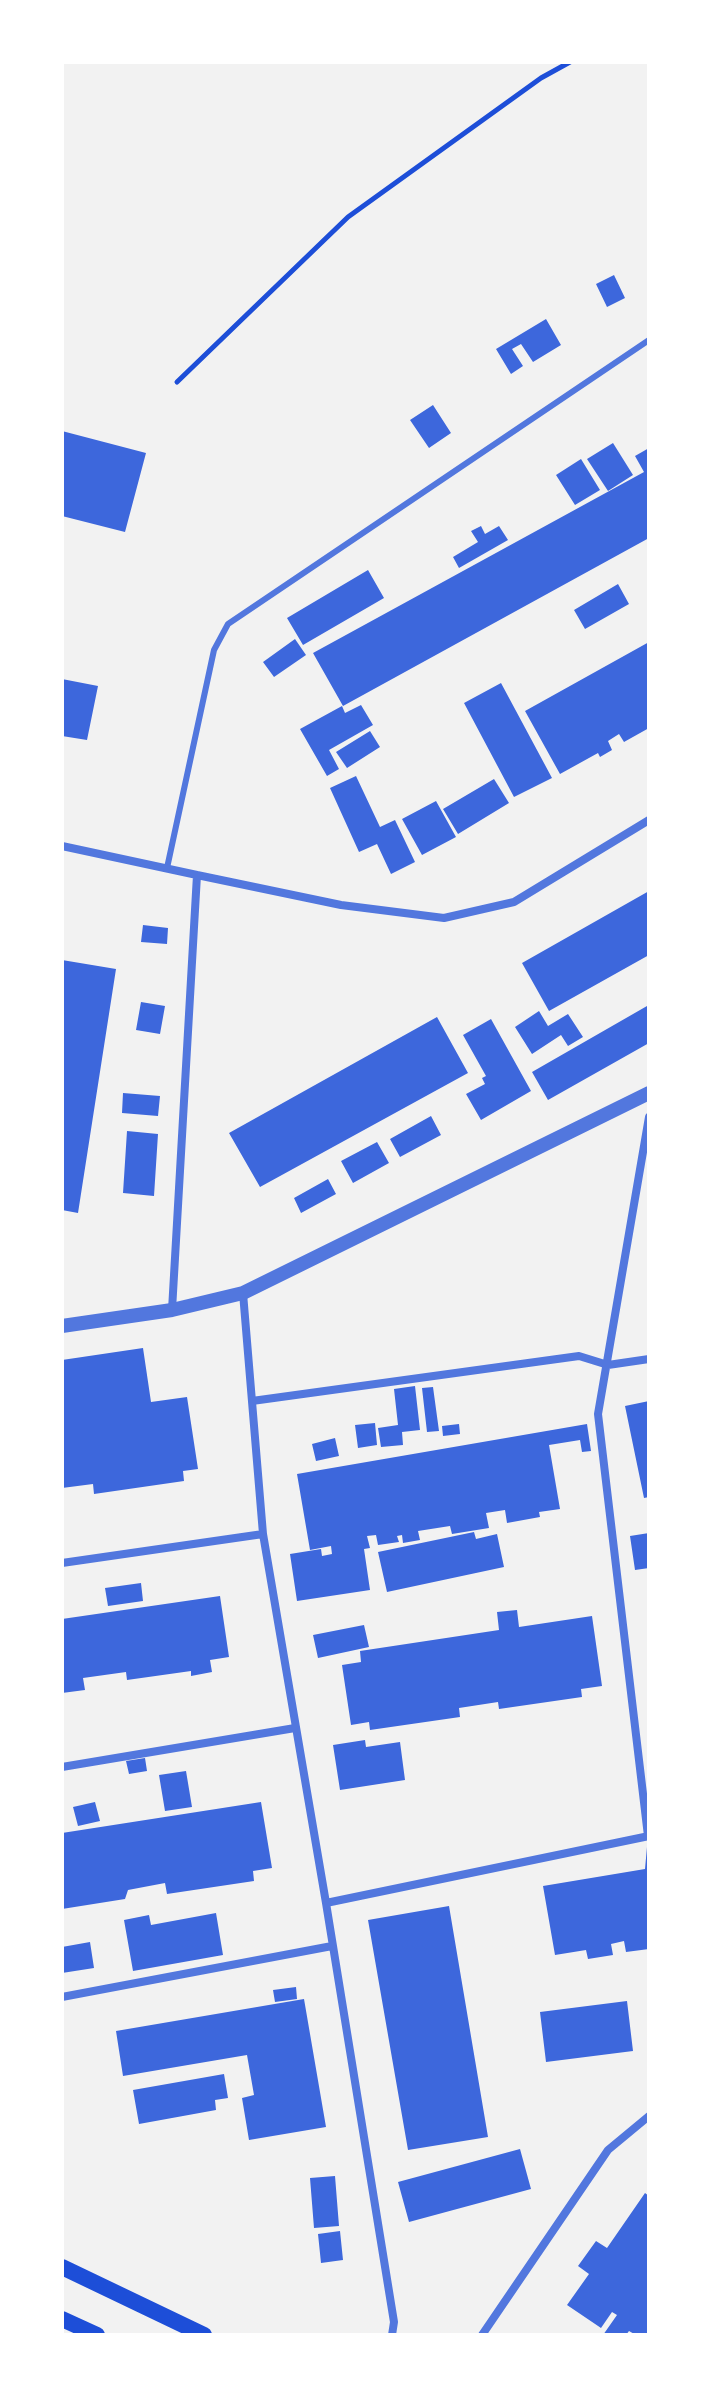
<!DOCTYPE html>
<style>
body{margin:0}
#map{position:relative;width:711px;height:2397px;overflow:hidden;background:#f2f2f2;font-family:"Fira Sans",sans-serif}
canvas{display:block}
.frame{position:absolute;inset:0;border:64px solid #fff;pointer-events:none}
</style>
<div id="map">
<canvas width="711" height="2397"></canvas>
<div class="frame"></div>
</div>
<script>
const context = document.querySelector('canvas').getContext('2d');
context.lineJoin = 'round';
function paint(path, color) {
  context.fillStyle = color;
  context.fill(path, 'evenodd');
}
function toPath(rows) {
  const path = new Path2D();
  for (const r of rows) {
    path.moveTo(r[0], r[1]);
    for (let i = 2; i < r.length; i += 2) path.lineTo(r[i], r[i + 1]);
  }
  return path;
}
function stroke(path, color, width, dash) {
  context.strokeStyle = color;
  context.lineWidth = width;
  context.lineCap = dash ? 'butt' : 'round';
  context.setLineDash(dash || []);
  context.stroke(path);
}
const building = toPath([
 [614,275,625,298,607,307,596,284],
 [546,319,561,345,533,362,521,344,512,349,523,366,511,374,496,349],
 [433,405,451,433,429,448,410,420],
 [62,431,146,453,125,532,62,516],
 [613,443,633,475,608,491,587,459],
 [649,448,649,538,343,706,313,653,644,472,635,456],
 [581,459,600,490,575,505,556,475],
 [481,526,485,534,499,526,508,540,459,568,453,557,478,542,471,531],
 [368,570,384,598,303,645,287,618],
 [618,584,629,604,585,629,574,610],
 [295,639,306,655,274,677,263,662],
 [649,642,649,728,624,742,619,734,608,741,612,750,600,757,598,753,560,774,525,711],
 [62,679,98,686,87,740,62,736],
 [501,683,552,778,514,797,464,703],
 [361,705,373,725,329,750,339,769,327,776,300,729,342,706,345,713],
 [370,731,380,747,347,768,336,752],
 [356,776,380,827,395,820,415,862,391,874,377,844,359,852,330,788],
 [494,779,509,803,458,834,443,809],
 [436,801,456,837,422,855,402,819],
 [649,891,649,955,549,1011,522,963],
 [143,925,168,928,167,944,141,942],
 [62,960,116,969,78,1213,62,1210],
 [141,1002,165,1006,160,1034,136,1030],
 [647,1006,649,1043,548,1100,532,1072],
 [539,1011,548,1026,568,1014,583,1037,568,1046,561,1035,532,1054,515,1027],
 [437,1017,468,1073,260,1187,229,1133],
 [491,1019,531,1091,481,1120,466,1094,485,1084,482,1078,486,1076,463,1035],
 [123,1093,160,1096,158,1116,122,1113],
 [431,1116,441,1135,400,1157,390,1139],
 [127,1131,158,1134,154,1196,123,1193],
 [377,1142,389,1163,353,1183,341,1161],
 [328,1179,336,1194,301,1213,294,1198],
 [143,1348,151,1402,187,1397,198,1469,183,1471,184,1481,94,1494,93,1484,62,1488,62,1360],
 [415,1386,420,1430,402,1432,403,1445,381,1447,378,1428,398,1425,394,1389],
 [433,1387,439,1431,427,1432,422,1388],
 [649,1401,649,1497,644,1498,625,1406],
 [375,1423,377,1445,358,1448,355,1425],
 [459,1424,460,1434,443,1436,442,1426],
 [587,1424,591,1451,582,1452,580,1440,549,1445,560,1509,539,1512,540,1517,507,1523,505,1510,486,1513,489,1528,452,1534,450,1526,418,1531,420,1540,403,1543,402,1535,397,1536,399,1542,378,1545,376,1535,367,1536,370,1548,364,1549,370,1590,297,1601,290,1554,321,1549,322,1556,332,1554,331,1546,310,1550,297,1474],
 [335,1438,339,1456,316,1461,312,1444],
 [474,1532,476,1539,497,1534,504,1567,387,1592,378,1552],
 [649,1533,649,1568,635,1570,630,1536],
 [141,1583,143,1601,108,1606,105,1588],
 [220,1596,229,1657,210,1660,212,1672,191,1676,191,1671,127,1680,126,1672,83,1678,85,1690,62,1693,62,1619],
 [517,1610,519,1627,592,1616,602,1686,581,1689,582,1697,499,1709,498,1702,459,1708,460,1717,370,1730,369,1722,351,1725,342,1665,361,1662,360,1651,499,1630,497,1612],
 [364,1625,369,1647,318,1658,313,1635],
 [365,1740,366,1747,400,1742,405,1780,340,1790,333,1745],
 [145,1758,147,1771,129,1774,126,1761],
 [186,1771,192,1807,165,1811,159,1775],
 [95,1802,100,1821,78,1826,73,1807],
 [261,1802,272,1868,253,1871,254,1881,167,1894,165,1883,128,1890,125,1899,62,1909,62,1833],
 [647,1847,649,1949,626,1952,624,1941,611,1944,613,1955,588,1959,586,1950,555,1955,543,1886,645,1869],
 [449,1906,488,2137,408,2150,368,1920],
 [216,1913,223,1955,133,1971,124,1920,149,1915,151,1925],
 [90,1942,94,1968,62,1973,62,1947],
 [296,1987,297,1999,275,2002,273,1990],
 [304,1999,326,2127,249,2140,242,2098,254,2095,247,2055,123,2076,116,2031],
 [627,2001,633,2051,546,2062,540,2012],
 [224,2074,228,2098,215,2100,216,2110,139,2124,133,2090],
 [520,2149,531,2189,409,2222,398,2182],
 [335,2176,339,2226,314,2228,310,2178],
 [645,2193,649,2196,649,2335,636,2335,629,2331,626,2335,603,2335,617,2315,612,2312,601,2328,567,2305,589,2274,578,2266,596,2241,607,2248],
 [340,2231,343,2260,321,2263,318,2234]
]);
const path = toPath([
 [177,382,348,217,541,78,570,62]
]);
const service = toPath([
 [167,868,214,650,228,624,649,340]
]);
const minor = toPath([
 [62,846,197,875,172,1310],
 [197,875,341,905,444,918,514,902,649,820],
 [243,1293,263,1534,326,1903,394,2322,392,2335],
 [252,1401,579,1356,608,1365,649,1359],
 [62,1563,263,1534],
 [62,1767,295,1728],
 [648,1836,598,1414,649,1117],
 [326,1903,649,1836],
 [62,1997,332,1946],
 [482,2335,608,2150,649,2116]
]);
const tertiary = toPath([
 [62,1326,172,1310,243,1293,649,1093]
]);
const secondary = toPath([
 [62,2267,204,2335],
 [62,2319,97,2335]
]);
paint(building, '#3d67dc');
stroke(path, '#1d4ed8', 5);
stroke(service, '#5277de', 6);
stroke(minor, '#5277de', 8);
stroke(tertiary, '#5277de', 14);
stroke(secondary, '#1d4ed8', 16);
</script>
